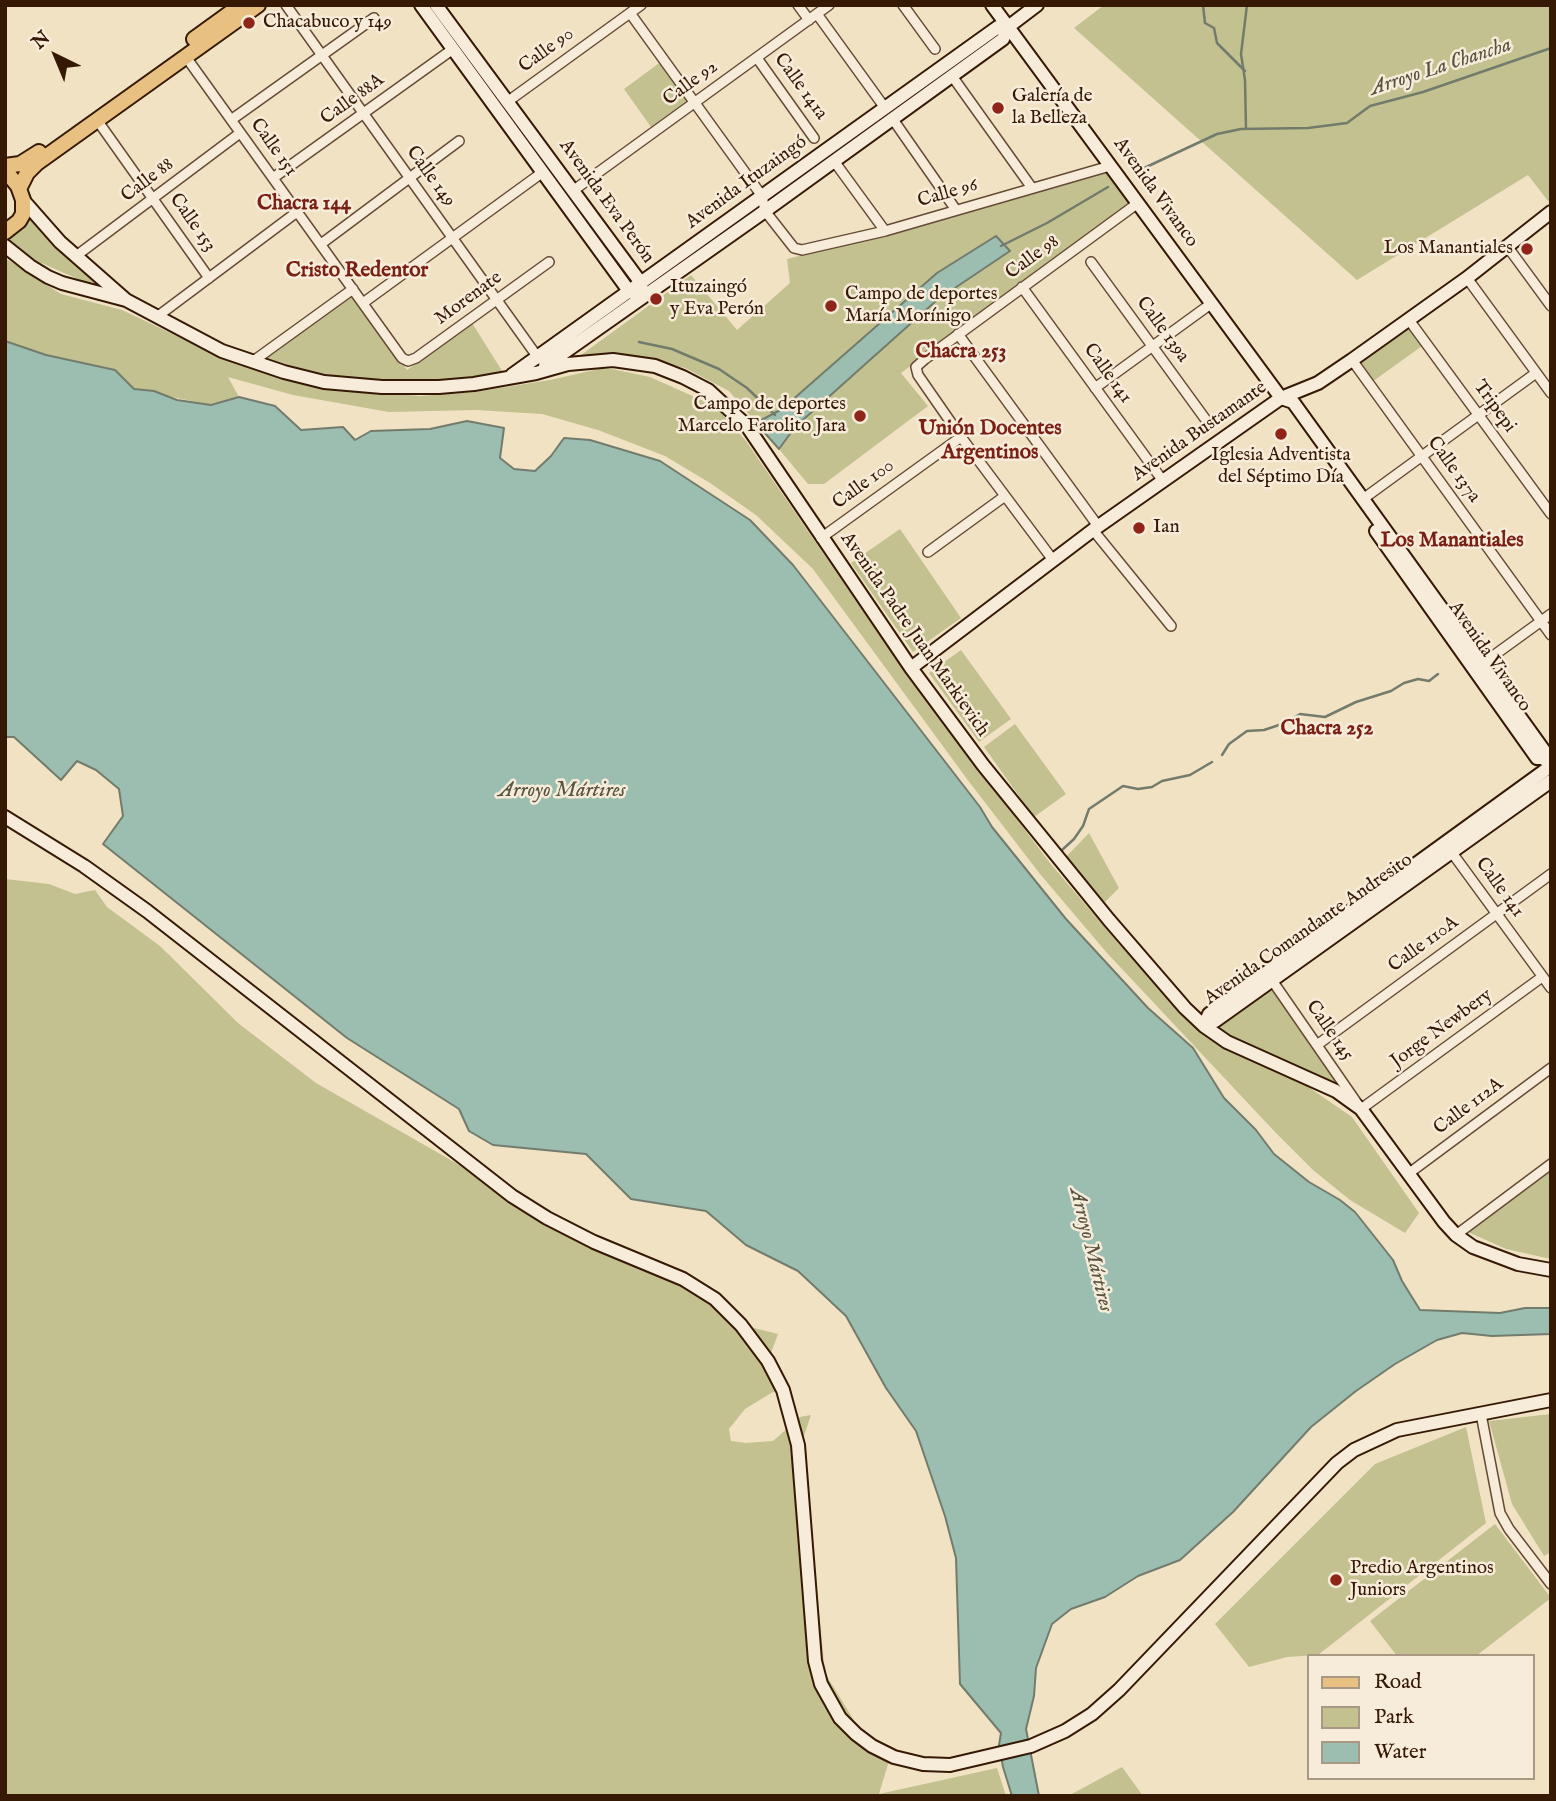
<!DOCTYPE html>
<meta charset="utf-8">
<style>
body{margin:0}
#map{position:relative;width:1556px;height:1801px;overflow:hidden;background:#f1e2c4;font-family:"IM FELL English",serif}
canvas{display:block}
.frame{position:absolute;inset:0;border:7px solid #361905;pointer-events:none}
.legend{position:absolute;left:1307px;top:1654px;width:228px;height:126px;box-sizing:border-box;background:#f6ecd9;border:2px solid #a99884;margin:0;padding:9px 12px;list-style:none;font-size:21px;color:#361905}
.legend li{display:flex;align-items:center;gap:14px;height:35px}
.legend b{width:35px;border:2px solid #a99884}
.north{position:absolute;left:21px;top:21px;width:70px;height:70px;-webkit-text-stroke:5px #f6ecd9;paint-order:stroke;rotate:317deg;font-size:19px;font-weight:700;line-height:28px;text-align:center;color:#361905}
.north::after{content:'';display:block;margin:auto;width:24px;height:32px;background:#361905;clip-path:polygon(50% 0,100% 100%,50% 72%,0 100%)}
</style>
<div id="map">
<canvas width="1556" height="1801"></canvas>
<div class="frame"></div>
<ul class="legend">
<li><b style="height:9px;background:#e8c182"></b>Road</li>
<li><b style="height:19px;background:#c2c18f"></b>Park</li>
<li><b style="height:19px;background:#9bbeb1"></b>Water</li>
</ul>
<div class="north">N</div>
</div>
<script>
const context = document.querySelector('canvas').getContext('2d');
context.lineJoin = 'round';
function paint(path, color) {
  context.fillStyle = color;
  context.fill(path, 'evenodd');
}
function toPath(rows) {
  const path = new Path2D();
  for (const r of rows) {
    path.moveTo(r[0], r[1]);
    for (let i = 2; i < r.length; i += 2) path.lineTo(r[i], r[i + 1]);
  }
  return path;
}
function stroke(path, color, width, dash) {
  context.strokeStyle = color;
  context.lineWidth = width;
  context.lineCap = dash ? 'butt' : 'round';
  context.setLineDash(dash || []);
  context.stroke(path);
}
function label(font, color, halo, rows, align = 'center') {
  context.font = font + ' "IM FELL English",serif';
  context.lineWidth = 5;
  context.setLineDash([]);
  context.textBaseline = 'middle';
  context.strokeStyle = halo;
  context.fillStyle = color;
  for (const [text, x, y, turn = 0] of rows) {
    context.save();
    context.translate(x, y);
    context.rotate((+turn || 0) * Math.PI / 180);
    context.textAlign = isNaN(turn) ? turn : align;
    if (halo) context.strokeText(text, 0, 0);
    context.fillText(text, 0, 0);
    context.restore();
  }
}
const green = toPath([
 [428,5,434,5,636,283,632,286],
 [1104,5,1550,5,1551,199,1548,201,1528,175,1357,280,1074,28],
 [662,61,689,99,651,127,624,89],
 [1107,169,1129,203,901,373,928,406,824,484,808,484,779,449,795,427,937,300,1009,252,996,236,937,273,782,409,756,423,729,391,685,368,644,357,581,355,691,275,737,330,790,283,787,259,924,224],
 [29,213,115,295,32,259,5,240],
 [5,258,61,294,122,310,232,362,299,381,359,391,420,396,475,392,550,380,599,369,612,369,650,377,706,402,723,415,746,441,900,665,1050,863,1118,943,1183,1014,1208,1038,1228,1051,1301,1082,1352,1117,1419,1213,1405,1233,1350,1200,1313,1170,1275,1132,1107,953,1040,874,967,779,813,569,756,515,710,483,665,456,598,430,542,414,476,410,389,412,293,395,228,377,239,397,211,405,134,389,115,370,46,355,5,341],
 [354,294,407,370,472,323,504,374,479,380,429,384,368,382,318,374,267,358],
 [1406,325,1422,346,1372,382,1356,361],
 [900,529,961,618,913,652,851,563],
 [961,650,1011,719,979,742,929,673],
 [1015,724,1066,794,1034,817,984,747],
 [1089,833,1119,888,1100,907,1063,860],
 [5,879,49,884,75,894,95,890,107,907,160,946,238,1023,316,1083,594,1242,629,1250,677,1269,684,1280,718,1291,742,1325,778,1334,768,1361,783,1390,773,1392,745,1409,729,1429,731,1441,746,1443,773,1441,800,1417,811,1415,802,1442,825,1673,858,1727,889,1761,879,1794,997,1768,1006,1796,5,1796],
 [1273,987,1349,1096,1315,1075,1228,1037,1216,1027],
 [1551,1171,1551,1259,1506,1249,1468,1232],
 [1551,1414,1551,1552,1544,1556,1512,1504,1489,1421],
 [1466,1427,1486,1523,1318,1655,1287,1657,1249,1667,1215,1624,1375,1464],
 [1495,1524,1551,1598,1476,1656,1397,1656,1370,1621],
 [1122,1767,1143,1796,1068,1796]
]);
const water = toPath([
 [996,236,1010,251,937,300,795,427,779,449,756,423,782,409,937,273,996,236],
 [5,341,46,355,115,370,134,389,154,391,177,400,211,405,239,397,275,406,301,430,343,427,355,440,371,431,430,429,467,421,504,428,500,458,514,469,535,471,551,456,564,438,590,440,660,461,750,520,793,565,980,807,992,827,1066,919,1148,1008,1193,1048,1224,1098,1256,1130,1274,1154,1309,1182,1340,1200,1355,1212,1393,1260,1402,1281,1420,1310,1500,1313,1525,1308,1551,1308,1551,1334,1492,1336,1462,1333,1437,1340,1395,1364,1356,1391,1311,1427,1233,1512,1180,1560,1138,1576,1105,1597,1071,1609,1052,1624,1036,1668,1034,1696,1026,1729,1039,1796,1012,1796,1003,1767,999,1745,1001,1733,960,1684,956,1558,945,1516,916,1431,886,1388,846,1316,798,1271,746,1245,706,1211,631,1199,586,1154,493,1145,469,1131,459,1109,347,1038,103,844,123,816,119,789,96,770,77,761,61,780,14,737,5,737,5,341]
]);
const stream = toPath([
 [1203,5,1205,23,1214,28,1217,43,1245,71],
 [1246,129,1245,80,1241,54,1247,5],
 [1142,169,1217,134,1241,129,1308,128,1347,123,1370,106,1423,92,1551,48],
 [1001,246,1047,223,1108,187],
 [639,342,672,349,719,369,747,388,775,415],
 [1222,755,1229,744,1247,731,1264,730,1288,722,1300,714,1325,717,1356,702,1391,691,1404,683,1418,679,1429,681,1438,674],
 [1062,850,1074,839,1083,826,1089,809,1123,786,1138,789,1152,787,1162,781,1190,775,1212,762]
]);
const street = toPath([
 [286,5,539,359],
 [798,5,809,20],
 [903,5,935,49],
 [630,13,762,196,765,211,794,248,802,250,885,231,1110,166],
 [817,14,885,108],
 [186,57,402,358,408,361,416,358,549,262],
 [757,58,814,138],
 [952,76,1032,188],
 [507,102,641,5],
 [892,118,956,210],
 [97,120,209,278],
 [231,120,374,18],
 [834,161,885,231],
 [273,178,453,49],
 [574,190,829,5],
 [321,244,459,141],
 [1507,246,1551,306],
 [76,256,240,133],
 [1091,262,1206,420],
 [1467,278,1551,393],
 [1022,287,1163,481],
 [363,303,543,172],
 [158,316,297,212],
 [1409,320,1551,514],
 [958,334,1098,526],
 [1352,360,1551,635],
 [252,362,353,289],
 [1095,388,1212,303],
 [1363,499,1536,373],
 [1093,530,1171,626],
 [821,538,961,437],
 [928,552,1005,496],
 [1053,560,961,437,918,375,916,367,925,359,1138,203],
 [1482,664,1551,614],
 [1450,850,1551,988],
 [1269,976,1361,1109,1542,977],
 [1317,1045,1551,874],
 [1408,1174,1551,1068],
 [1456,1235,1551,1164],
 [1481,1414,1500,1513,1509,1529,1551,1584]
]);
const secondary = toPath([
 [421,5,629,291,642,297,641,283,436,5],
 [992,5,1281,398,1293,402,1545,752,1544,758,1551,767],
 [23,200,60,242,126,300],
 [5,246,30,266,48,277,62,283,126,300,222,351,284,372,324,382,382,387,439,387,474,384,536,373,568,364,613,360,655,366,683,377,708,390,747,426,911,668,983,765,1109,920,1185,1008,1204,1026,1227,1042,1336,1091,1361,1109,1444,1222,1456,1235,1473,1247,1518,1264,1551,1270],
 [545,366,765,211,1003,39,1008,27,1037,5],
 [512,375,998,27,1008,27],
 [1376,531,1537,758,1544,758],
 [911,668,1093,530,1281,398,1318,383,1352,360,1467,278,1551,212],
 [5,817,84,866,147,911,512,1196,547,1218,594,1242,683,1279,715,1299,741,1325,768,1361,783,1390,798,1445,815,1661,821,1684,840,1718,856,1734,872,1746,894,1757,923,1764,950,1765,1031,1746,1065,1731,1092,1714,1119,1690,1337,1463,1354,1450,1397,1430,1551,1400],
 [1204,1026,1209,1014,1551,766],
 [1204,1026,1215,1021,1551,781]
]);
const primary = toPath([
 [194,39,241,5],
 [5,166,20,164,39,152],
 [5,170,18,186,23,200,23,214,19,221,5,232],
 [19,189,27,173,37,163,258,5]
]);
const markers = [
 [249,23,7,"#8f2418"],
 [998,108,7,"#8f2418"],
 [1527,249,7,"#8f2418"],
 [656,299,7,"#8f2418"],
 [831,306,7,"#8f2418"],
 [860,416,7,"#8f2418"],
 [1281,434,7,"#8f2418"],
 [1139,528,7,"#8f2418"],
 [1336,1580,7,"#8f2418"]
];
const poiNames = [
 ["Chacabuco y 149",263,23],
 ["Galería de",1012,97],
 ["la Belleza",1012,119],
 ["Los Manantiales",1513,249,"right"],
 ["Ituzaingó",670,288],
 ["y Eva Perón",670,310],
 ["Campo de deportes",845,295],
 ["María Morínigo",845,317],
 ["Campo de deportes",846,405,"right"],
 ["Marcelo Farolito Jara",846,427,"right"],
 ["Iglesia Adventista",1281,456,"center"],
 ["del Séptimo Día",1281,478,"center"],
 ["Ian",1153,528],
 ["Predio Argentinos",1350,1569],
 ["Juniors",1350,1591]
];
const streetNames = [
 ["Calle 90",547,51,-36],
 ["Calle 92",691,84,-36],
 ["Calle 141a",800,87,54],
 ["Calle 88A",353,100,-36],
 ["Calle 151",273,148,54],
 ["Calle 149",430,177,54],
 ["Calle 88",148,181,-37],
 ["Avenida Ituzaingó",747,183,-36],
 ["Avenida Vivanco",1155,193,54],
 ["Calle 96",948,194,-16],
 ["Avenida Eva Perón",606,202,54],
 ["Calle 153",192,223,55],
 ["Calle 98",1033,258,-36],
 ["Morenate",469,299,-36],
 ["Calle 139a",1162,330,54],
 ["Calle 141",1107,374,54],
 ["Tripepi",1494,407,54],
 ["Avenida Bustamante",1200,432,-35],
 ["Calle 137a",1453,470,54],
 ["Calle 100",864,485,-36],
 ["Avenida Padre Juan Markievich",914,635,55],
 ["Avenida Vivanco",1489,657,55],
 ["Calle 141",1499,888,54],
 ["Avenida Comandante Andresito",1309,930,-35],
 ["Calle 110A",1424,945,-36],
 ["Jorge Newbery",1442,1029,-36],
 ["Calle 145",1329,1031,55],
 ["Calle 112A",1469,1107,-37]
];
const waterNames = [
 ["Arroyo La Chancha",1441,68,-18],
 ["Arroyo Mártires",562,792],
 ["Arroyo Mártires",1090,1250,76]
];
const neighbourhoodNames = [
 ["Chacra 144",304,205],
 ["Cristo Redentor",357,272],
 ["Chacra 253",961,353],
 ["Unión Docentes",990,430],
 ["Argentinos",990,454],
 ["Los Manantiales",1452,542],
 ["Chacra 252",1327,730]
];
paint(green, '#c2c18f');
paint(water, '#9bbeb1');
stroke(water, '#737c6c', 2);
stroke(stream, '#737c6c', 2.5);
stroke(street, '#654b35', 12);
stroke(secondary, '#361905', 16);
stroke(primary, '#361905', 18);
stroke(street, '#f6ecd9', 9);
stroke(secondary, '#f6ecd9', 12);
stroke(primary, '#e8c182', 14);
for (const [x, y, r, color] of markers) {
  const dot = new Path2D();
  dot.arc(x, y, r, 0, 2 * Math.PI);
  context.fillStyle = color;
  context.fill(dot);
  stroke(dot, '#f6ecd9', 2.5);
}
label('19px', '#361905', '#f6ecd9', poiNames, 'left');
label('19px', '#361905', '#f6ecd9', streetNames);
label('italic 21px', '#595341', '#f6ecd9', waterNames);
label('bold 21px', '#7a1f14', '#f6ecd9', neighbourhoodNames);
</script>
